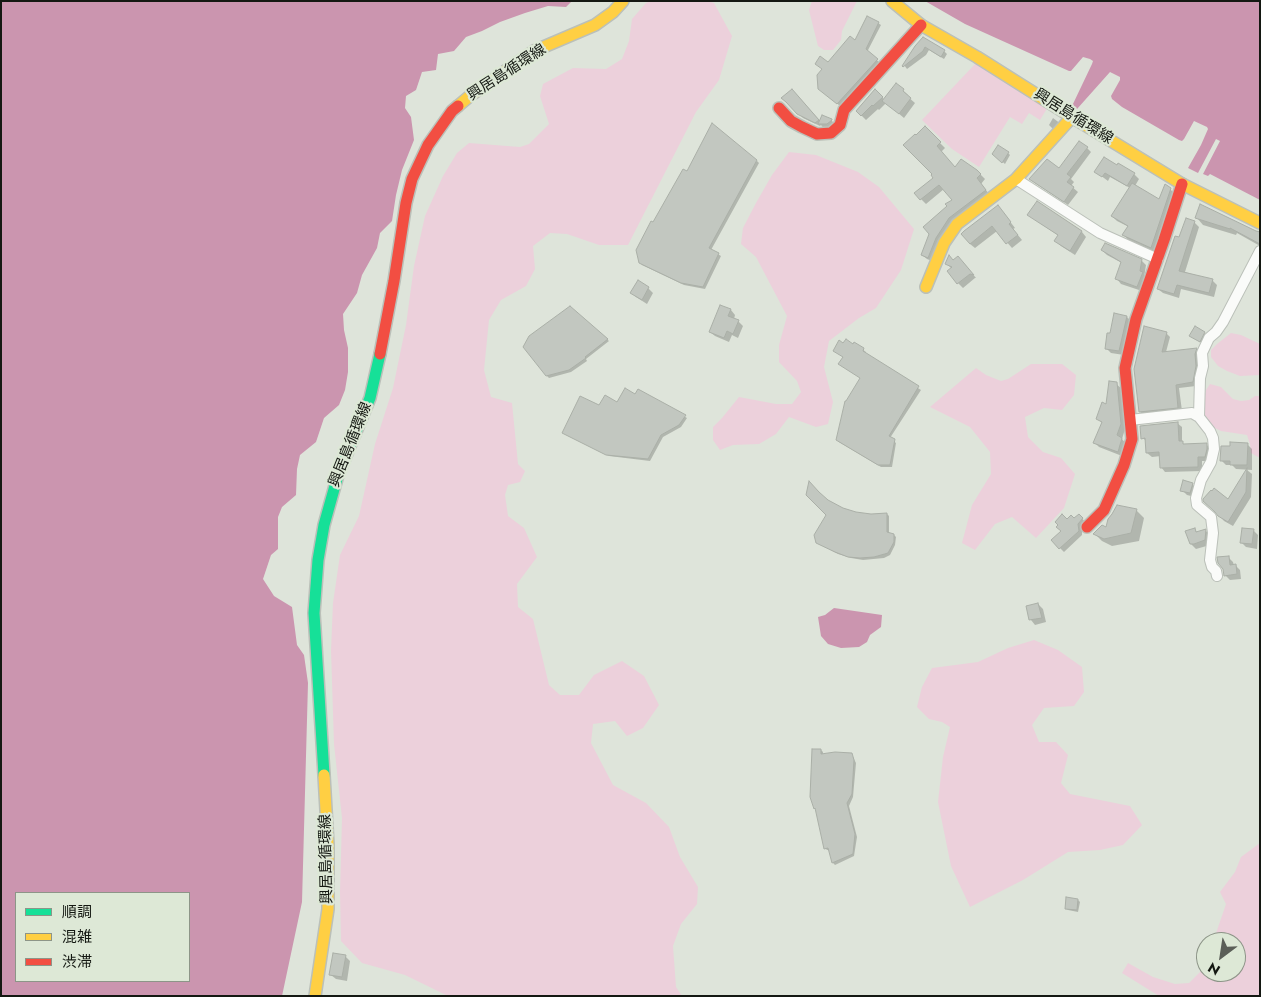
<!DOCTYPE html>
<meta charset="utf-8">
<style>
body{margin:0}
#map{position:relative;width:1261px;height:997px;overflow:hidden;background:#dee4da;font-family:Jost,"Noto Sans JP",sans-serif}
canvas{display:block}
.frame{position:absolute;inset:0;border:2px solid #141812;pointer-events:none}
.legend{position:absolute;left:15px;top:892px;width:175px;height:90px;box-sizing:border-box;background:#dde8d6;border:1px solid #8d9588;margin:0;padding:6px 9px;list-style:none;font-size:15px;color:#141812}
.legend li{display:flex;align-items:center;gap:10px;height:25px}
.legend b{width:25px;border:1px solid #8d9588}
.north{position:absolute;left:1196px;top:932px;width:50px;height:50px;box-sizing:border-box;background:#dde8d6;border:1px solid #8d9588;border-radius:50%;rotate:211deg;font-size:14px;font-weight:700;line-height:20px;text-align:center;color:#141812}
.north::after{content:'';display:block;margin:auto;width:18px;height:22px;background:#5b5f58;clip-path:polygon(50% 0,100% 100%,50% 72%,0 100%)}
</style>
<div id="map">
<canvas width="1261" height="997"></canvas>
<div class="frame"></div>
<ul class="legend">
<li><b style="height:6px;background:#16e098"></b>順調</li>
<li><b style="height:6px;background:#ffcf43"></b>混雑</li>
<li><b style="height:6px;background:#f24e42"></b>渋滞</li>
</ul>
<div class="north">N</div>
</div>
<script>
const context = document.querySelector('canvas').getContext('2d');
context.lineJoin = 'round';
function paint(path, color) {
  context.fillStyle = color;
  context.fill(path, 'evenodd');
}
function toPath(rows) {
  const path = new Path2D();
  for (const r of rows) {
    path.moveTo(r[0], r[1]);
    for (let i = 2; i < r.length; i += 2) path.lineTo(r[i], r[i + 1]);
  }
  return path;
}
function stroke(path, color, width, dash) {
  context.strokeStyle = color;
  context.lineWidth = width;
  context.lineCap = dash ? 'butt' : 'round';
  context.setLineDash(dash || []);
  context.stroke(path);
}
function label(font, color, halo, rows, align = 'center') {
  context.font = font + ' Jost,"Noto Sans JP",sans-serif';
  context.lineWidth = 4.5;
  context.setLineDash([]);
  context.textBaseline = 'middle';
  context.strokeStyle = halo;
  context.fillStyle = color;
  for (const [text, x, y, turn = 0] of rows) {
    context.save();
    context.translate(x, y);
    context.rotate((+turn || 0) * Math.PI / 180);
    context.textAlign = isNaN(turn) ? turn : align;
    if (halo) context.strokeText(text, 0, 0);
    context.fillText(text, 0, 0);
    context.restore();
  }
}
const green = toPath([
 [651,1,708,1,714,3,732,36,719,80,696,112,628,245,599,245,567,234,550,233,533,246,535,269,526,286,501,300,489,320,484,370,491,397,512,403,518,464,525,471,520,482,508,485,505,495,508,516,524,528,537,557,517,584,518,607,533,619,549,685,560,695,579,695,594,675,622,661,644,676,659,705,643,728,627,736,615,721,593,724,591,743,613,785,646,803,669,827,680,857,698,887,697,904,681,924,673,946,676,987,682,996,448,996,405,975,362,963,341,941,340,892,342,818,334,744,331,650,333,603,340,555,359,516,375,444,393,388,406,325,414,266,425,216,443,176,457,153,469,143,520,147,529,144,549,124,540,96,543,84,573,68,606,69,622,59,629,41,632,19,646,3],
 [812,1,857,1,842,31,841,40,833,50,824,50,818,46,809,10],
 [976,63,1048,107,1040,120,1029,113,1022,124,1010,117,979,167,952,149,922,120],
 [789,152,816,155,858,172,879,187,914,229,901,270,876,308,859,318,829,341,824,367,833,402,828,424,816,427,789,417,776,434,759,444,733,445,720,450,713,440,713,427,722,418,739,397,776,404,792,404,801,392,797,381,779,362,779,345,787,316,756,257,741,244,743,228,756,203,772,175],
 [1231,333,1241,335,1260,344,1260,375,1240,376,1227,371,1218,366,1211,357,1211,350,1217,344],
 [1031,364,1062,364,1076,375,1074,395,1062,410,1044,408,1025,417,1028,437,1043,452,1061,458,1075,474,1064,508,1036,538,1012,517,995,524,975,550,962,543,972,505,991,474,990,452,970,427,930,407,976,368,986,375,1001,381,1008,379],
 [1210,384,1221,387,1233,399,1241,401,1249,400,1255,396,1260,396,1260,457,1258,457,1251,453,1250,444,1247,435,1221,431,1215,428,1210,424,1205,416,1204,399,1206,390],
 [1034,640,1058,650,1082,667,1084,692,1074,706,1044,708,1032,725,1039,742,1056,742,1068,755,1061,783,1070,794,1130,806,1142,825,1123,845,1100,850,1068,852,1023,880,970,907,951,866,938,802,943,757,950,727,942,722,929,719,917,707,922,687,932,668,978,662,1008,648],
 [1260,843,1260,996,1159,996,1122,973,1128,963,1153,977,1175,984,1189,983,1201,971,1206,958,1206,972,1236,972,1236,942,1213,942,1226,904,1220,892,1235,872,1241,857]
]);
const water = toPath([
 [1,1,572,1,566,7,548,6,525,13,500,22,482,31,466,37,454,51,438,54,436,70,422,72,416,90,406,96,405,108,411,117,414,140,402,170,396,195,392,221,380,233,377,248,362,275,357,293,343,314,344,330,348,348,348,372,345,390,339,405,324,418,316,442,300,455,297,469,296,495,282,507,278,517,278,549,271,555,263,579,274,596,292,607,297,645,304,655,308,683,302,902,282,996,1,996],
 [16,893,189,893,189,981,16,981],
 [925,1,1260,1,1260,200,1210,174,1208,176,1203,174,1220,141,1216,139,1198,173,1188,168,1201,145,1208,129,1207,127,1194,121,1184,139,1182,141,1179,140,1122,107,1112,99,1111,96,1120,80,1120,77,1110,72,1077,109,1072,106,1092,64,1093,61,1090,59,1083,57,1071,71,1069,71,965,24],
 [834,608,882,615,881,627,870,635,867,642,859,647,841,648,828,644,821,636,818,617,825,615]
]);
const shadow = toPath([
 [878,23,881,25,867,52,879,62,840,106,822,91,828,64],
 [923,38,944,51,947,54,944,59,929,50,926,55,907,69,904,65],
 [897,85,908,95,907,96,915,103,904,118,886,103,879,110,878,109,866,120,857,111,875,91,885,100],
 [796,94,821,122,831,120,836,125,824,129,821,125,820,126,803,118,791,105],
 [1053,118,1061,124,1053,129,1049,125],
 [925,128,945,148,941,152,956,169,977,171,985,179,981,184,990,195,932,261,927,259,922,255,954,200,944,189,926,204,916,194,935,178,916,137],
 [1087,148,1091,152,1071,179,1074,182,1071,186,1078,192,1068,205,1035,183,1031,179,1059,170],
 [1008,153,1010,155,1005,164,994,154],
 [757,161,759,163,711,250,721,256,705,289,684,285,642,265,640,262,654,223],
 [1117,166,1134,174,1139,179,1135,186,1159,201,1170,189,1175,194,1156,252,1128,240,1124,235,1129,227,1117,221,1112,216,1130,188,1110,177,1108,181,1096,172],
 [1037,202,1082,232,1086,237,1075,255,1061,246,1056,241,1059,236,1034,219],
 [1002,211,1015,228,1013,229,1022,240,1012,248,997,231,975,248,970,244],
 [1197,218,1260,233,1260,246,1237,233,1236,235,1203,225],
 [1194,222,1199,227,1185,272,1212,280,1217,285,1214,297,1181,289,1179,298,1163,293,1158,289,1180,238],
 [1102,250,1141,260,1146,265,1142,291,1121,284,1117,279,1122,263,1107,255],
 [953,261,963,262,976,278,975,278,963,288,958,283,952,269,947,264],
 [648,288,653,293,647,304,636,297,632,293],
 [721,306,731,310,735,315,734,319,738,321,743,326,738,338,732,335,729,342,715,336,710,332],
 [570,308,609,341,586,359,587,361,571,372,549,378,547,376],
 [1127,317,1132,322,1124,355,1111,353,1106,348,1111,335],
 [1195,328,1207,335,1202,343,1193,338],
 [1166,333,1170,337,1166,352,1196,350,1200,353,1199,371,1196,386,1179,388,1182,411,1144,415,1140,412],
 [855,344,866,352,865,354,921,390,890,438,896,443,892,467,881,467,839,442,861,378,844,357,844,345,854,346],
 [1116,384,1121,388,1125,429,1122,439,1126,444,1122,456,1099,447,1095,443,1103,424,1098,419,1107,405],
 [639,391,687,418,681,427,663,437,650,461,609,456,565,434,599,407,617,404,636,396],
 [1177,423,1182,427,1182,443,1185,445,1206,444,1211,449,1209,461,1202,461,1202,471,1165,472,1161,467,1161,456,1152,457,1147,453,1147,442,1143,438],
 [1247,444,1252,449,1252,470,1236,469,1232,465,1226,465,1221,460],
 [1247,470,1252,474,1251,497,1233,526,1224,521,1219,515],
 [1192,484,1197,489,1195,497,1187,495,1182,490],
 [828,501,843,509,856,513,871,516,887,514,889,516,889,534,894,535,896,537,895,545,890,555,884,558,863,560,851,558,838,554,819,544,827,515],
 [1136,510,1144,518,1139,541,1112,546,1102,541,1095,534,1107,529],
 [1079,515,1086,523,1082,529,1082,535,1064,552,1053,541,1062,532,1060,525,1067,521,1074,520],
 [1194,529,1198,533,1205,530,1210,535,1210,545,1196,549,1191,544],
 [1253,530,1258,535,1257,549,1246,547,1241,542],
 [1228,557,1233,562,1234,566,1235,565,1240,570,1241,579,1230,580,1225,575],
 [1038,604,1043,609,1046,622,1035,625,1031,620,1027,607],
 [821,750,823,752,823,755,851,755,853,757,856,763,853,797,849,806,857,837,854,856,835,865,833,863,830,850,827,850,825,848,816,809,815,808],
 [1078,900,1080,902,1078,912,1068,910,1066,908],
 [345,956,350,961,347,981,336,979,331,975]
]);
const building = toPath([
 [867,16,879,22,866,49,878,59,837,104,818,89,817,75,822,69,815,64,820,56,828,62,850,36,855,40,867,16],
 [923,37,945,50,941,57,925,47,923,51,903,67,902,66,915,46,923,37],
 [896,83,904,89,903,91,911,98,899,114,882,101,896,83],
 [792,89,819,120,815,123,797,114,786,102,781,98,792,89],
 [875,89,883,97,873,106,872,105,861,116,856,111,875,89],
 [822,115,832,119,832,120,827,124,818,124,822,115],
 [712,123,757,160,709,248,719,253,703,287,681,283,639,263,636,250,651,221,653,222,683,169,687,171,712,123],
 [925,126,941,142,937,146,955,167,961,159,977,170,981,174,977,178,986,190,949,218,936,238,928,258,921,255,929,234,923,227,947,206,945,204,952,200,939,185,920,200,914,193,933,178,931,175,932,174,903,145,915,134,916,135,925,126],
 [1079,141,1088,147,1067,174,1071,177,1067,182,1074,187,1064,202,1029,179,1047,159,1059,168,1079,141],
 [998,145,1009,152,1002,163,992,154,998,145],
 [1104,157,1117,165,1118,163,1135,173,1127,186,1105,173,1102,177,1094,172,1104,157],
 [1132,183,1159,199,1165,184,1171,188,1151,248,1122,235,1128,226,1111,216,1132,183],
 [1037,201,1082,231,1070,251,1054,241,1058,235,1027,215,1037,201],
 [1200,204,1256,231,1260,232,1260,244,1230,228,1230,229,1195,218,1200,204],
 [998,205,1011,222,1009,224,1018,235,1006,244,992,226,970,244,961,234,964,231,998,205],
 [1186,218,1195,221,1179,271,1213,279,1209,293,1177,285,1174,294,1157,289,1175,236,1179,237,1186,218],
 [1105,243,1142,259,1140,271,1143,272,1137,287,1115,279,1121,262,1101,250,1105,243],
 [949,255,953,260,958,256,974,275,970,274,957,284,947,271,952,267,945,264,949,255],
 [638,280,649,287,642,300,630,293,638,280],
 [720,305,731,309,728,316,739,320,733,334,727,331,724,338,709,332,720,305],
 [570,306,608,339,585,357,586,358,569,370,546,376,523,347,529,336,570,306],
 [1114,313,1127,316,1119,351,1105,349,1107,333,1110,333,1114,313],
 [1144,326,1167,332,1162,352,1197,348,1195,354,1196,366,1193,382,1176,385,1178,408,1139,412,1134,369,1144,326],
 [1195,326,1205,332,1200,342,1189,336,1195,326],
 [846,339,853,344,854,342,864,348,863,351,919,386,889,436,895,439,890,465,878,465,836,440,845,401,846,401,860,378,838,364,843,357,833,351,839,340,843,343,846,339],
 [1109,381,1117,382,1121,424,1117,435,1122,438,1118,452,1093,443,1102,422,1096,419,1102,402,1106,404,1109,381],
 [625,388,635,394,638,389,686,415,679,425,661,435,648,459,606,455,562,433,580,396,599,405,605,395,617,402,625,388],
 [1178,422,1179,441,1183,441,1183,444,1207,443,1207,449,1205,457,1198,457,1198,467,1160,468,1159,452,1146,453,1145,438,1141,439,1140,426,1178,422],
 [1230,442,1248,443,1247,465,1230,465,1230,461,1220,461,1221,446,1230,446,1230,442],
 [1247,468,1246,492,1228,522,1218,516,1215,512,1203,501,1203,499,1211,490,1212,491,1214,488,1228,499,1247,468],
 [1183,480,1193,483,1190,493,1180,491,1183,480],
 [809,481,819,492,828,500,843,508,856,512,871,514,887,513,887,532,894,534,894,542,888,553,874,557,860,558,848,557,835,552,816,543,814,535,826,515,806,495,809,481],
 [1117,505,1137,509,1131,533,1104,539,1093,534,1102,525,1106,527,1108,519,1112,514,1117,505],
 [1062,514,1067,519,1071,515,1074,518,1079,514,1083,518,1078,524,1079,531,1059,549,1051,540,1061,531,1056,527,1058,525,1055,522,1062,514],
 [1195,528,1196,532,1206,529,1205,540,1194,544,1190,544,1185,531,1195,528],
 [1242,528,1254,529,1252,544,1240,543,1242,528],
 [1229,556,1230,565,1236,564,1237,574,1224,576,1223,569,1218,563,1217,557,1229,556],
 [1038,603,1042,618,1029,620,1026,606,1038,603],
 [812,749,821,749,821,754,835,752,852,753,854,760,852,794,847,803,855,834,853,854,832,863,828,848,824,849,815,808,814,809,810,797,812,749],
 [1066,897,1078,899,1077,910,1065,909,1066,897],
 [333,953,346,955,342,977,329,975,333,953]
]);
const street = toPath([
 [1016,179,1100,233,1158,259],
 [1199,417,1200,378,1203,366,1202,353,1209,338,1216,332,1223,322,1260,251],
 [1130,420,1192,413,1199,417,1210,431,1213,438,1214,449,1211,462,1201,480,1196,498,1197,505,1211,517,1213,533,1210,560,1212,567,1216,571,1217,576]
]);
const fast = toPath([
 [324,775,314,613,318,560,324,525,338,475,370,398,380,354]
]);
const slow = toPath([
 [892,1,921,25,977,57,1072,117,1182,184,1260,223],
 [458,106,471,95,534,51,595,25,613,12,623,1],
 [926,287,944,243,957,224,1016,179,1072,117],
 [315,996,328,909,328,845,324,775]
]);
const jam = toPath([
 [779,108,791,121,802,127,817,134,831,133,840,125,844,110,921,25],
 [380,354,394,281,406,203,412,179,428,145,452,111,458,106],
 [1087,527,1104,510,1124,465,1132,439,1125,368,1136,319,1164,240,1182,184]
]);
const streetNames = [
 ["興居島循環線",507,73,-33],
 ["興居島循環線",1073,117,32],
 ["興居島循環線",351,445,-68],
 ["興居島循環線",327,859,-91]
];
paint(green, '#ecd0db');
paint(water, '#cb95af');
paint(shadow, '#0003');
paint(building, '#c2c7c0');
stroke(building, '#aaafa7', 1);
stroke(street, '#bbc0b9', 12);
stroke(fast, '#bbc0b9', 14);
stroke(slow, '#bbc0b9', 14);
stroke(jam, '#bbc0b9', 14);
stroke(street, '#fafbf9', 10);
stroke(fast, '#16e098', 11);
stroke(slow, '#ffcf43', 11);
stroke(jam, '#f24e42', 11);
label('15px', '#141812', '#dde8d6', streetNames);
</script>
